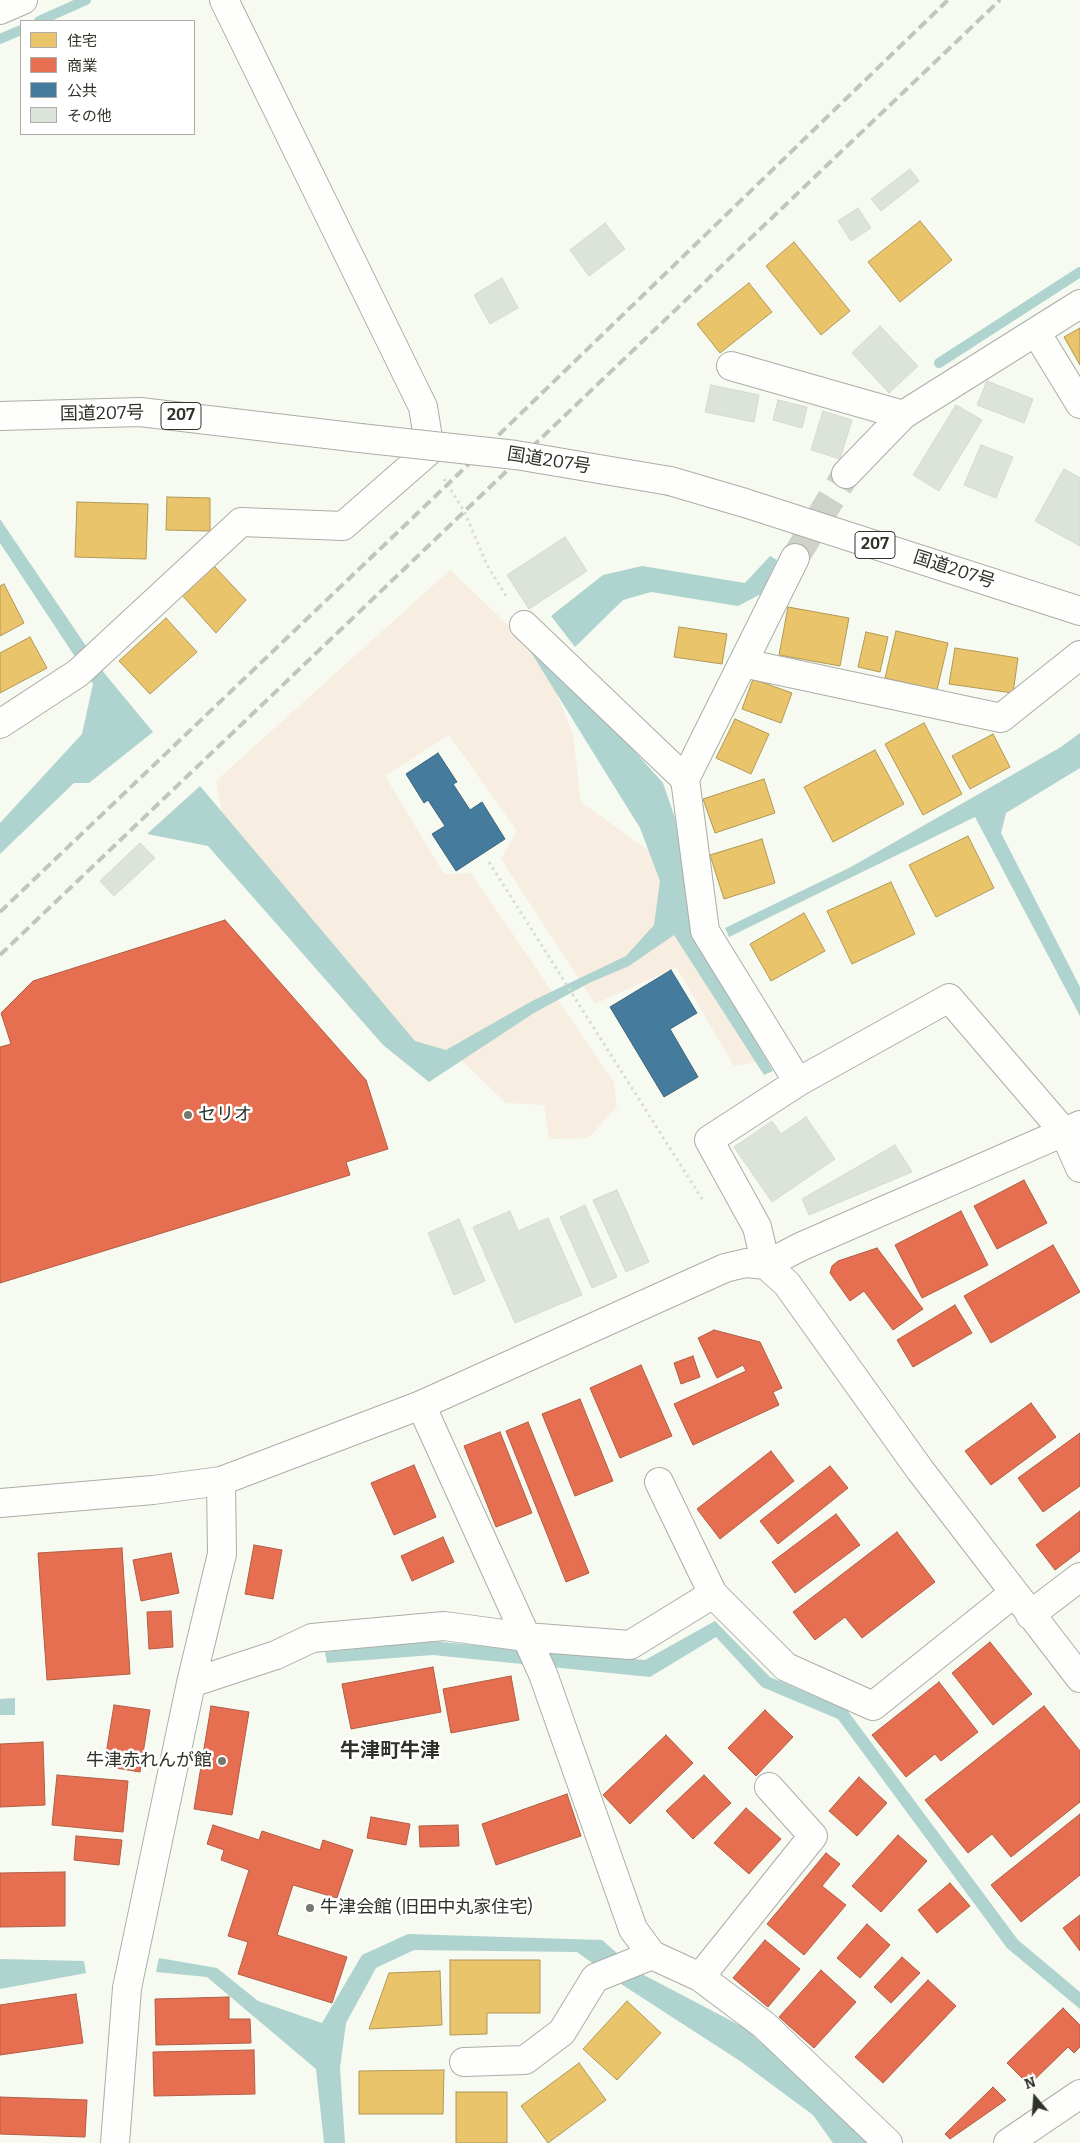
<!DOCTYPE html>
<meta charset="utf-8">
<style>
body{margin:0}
#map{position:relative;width:1080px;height:2143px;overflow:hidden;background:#f6faf0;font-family:Bitter,"Noto Sans JP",serif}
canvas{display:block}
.legend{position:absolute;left:20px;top:20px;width:175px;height:115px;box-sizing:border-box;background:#fff;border:1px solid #acada9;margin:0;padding:6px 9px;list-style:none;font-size:15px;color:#2f3229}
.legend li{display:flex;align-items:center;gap:10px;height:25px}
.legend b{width:25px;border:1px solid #acada9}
.north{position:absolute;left:1010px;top:2073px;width:50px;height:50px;-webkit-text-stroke:4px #fff;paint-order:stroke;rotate:342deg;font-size:14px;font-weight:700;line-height:20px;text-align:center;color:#2f3229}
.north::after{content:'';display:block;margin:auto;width:18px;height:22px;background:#2f3229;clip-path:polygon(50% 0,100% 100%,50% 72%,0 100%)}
</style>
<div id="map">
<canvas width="1080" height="2143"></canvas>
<ul class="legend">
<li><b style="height:14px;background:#e9c46a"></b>住宅</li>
<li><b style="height:14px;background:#e76f51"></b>商業</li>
<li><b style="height:14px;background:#457b9d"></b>公共</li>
<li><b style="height:14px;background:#dce3db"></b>その他</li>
</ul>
<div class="north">N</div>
</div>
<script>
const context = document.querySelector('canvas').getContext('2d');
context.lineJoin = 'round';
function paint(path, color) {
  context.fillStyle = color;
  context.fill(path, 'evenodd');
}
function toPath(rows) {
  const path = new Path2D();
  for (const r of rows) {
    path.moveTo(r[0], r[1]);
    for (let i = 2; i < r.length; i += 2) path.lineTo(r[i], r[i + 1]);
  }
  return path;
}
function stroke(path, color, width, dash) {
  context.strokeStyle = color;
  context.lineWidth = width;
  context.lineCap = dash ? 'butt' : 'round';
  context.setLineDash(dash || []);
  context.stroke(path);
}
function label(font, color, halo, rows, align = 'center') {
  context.font = font + ' Bitter,"Noto Sans JP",serif';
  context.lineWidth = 5;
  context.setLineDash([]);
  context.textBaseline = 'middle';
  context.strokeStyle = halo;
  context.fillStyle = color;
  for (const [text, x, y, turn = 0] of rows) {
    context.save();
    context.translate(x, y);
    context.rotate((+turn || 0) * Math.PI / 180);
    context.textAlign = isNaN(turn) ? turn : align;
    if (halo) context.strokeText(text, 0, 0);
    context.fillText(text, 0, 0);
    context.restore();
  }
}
const green = toPath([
 [450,570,542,657,573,734,581,802,663,861,762,1061,734,1066,676,967,595,1004,501,859,517,831,449,735,385,776,444,874,471,873,614,1082,617,1107,588,1138,549,1139,544,1105,506,1103,454,1053,405,1048,223,820,216,781]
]);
const water = toPath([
 [0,519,105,674,153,732,89,783,74,783,0,854,0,823,82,734,93,684,0,543],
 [770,556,777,560,761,594,738,606,651,592,623,600,575,647,551,616,603,575,642,566,745,583],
 [534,639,663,783,675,818,688,903,698,941,773,1071,764,1075,674,935,629,966,589,983,534,1013,429,1082,383,1045,208,846,147,834,200,786,415,1041,446,1050,532,1001,626,956,654,925,660,881,640,828,529,649],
 [1080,733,1080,768,1006,813,1001,833,1080,987,1080,1016,975,817,729,937,725,928,851,867,1061,747],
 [715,1621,770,1677,847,1710,1018,1940,1080,1992,1080,2009,1007,1948,838,1719,762,1687,716,1637,650,1677,433,1655,327,1663,325,1652,430,1641,645,1660],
 [15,1698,15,1715,0,1715,0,1699],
 [408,1934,602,1940,640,1973,743,2027,830,2102,867,2143,833,2143,813,2115,740,2061,621,1984,577,1952,414,1950,376,1968,346,2023,340,2068,345,2143,324,2143,316,2069,207,1977,156,1972,159,1958,217,1968,258,2001,322,2023,362,1955],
 [0,1959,84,1961,86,1973,0,1989]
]);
const homes = toPath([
 [920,221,952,260,900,302,868,262,920,221],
 [794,242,850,311,821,335,766,266,794,242],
 [749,283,772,312,720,353,697,324,749,283],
 [1080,328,1080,365,1064,337,1080,328],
 [167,497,210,498,210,531,166,530,167,497],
 [77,502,148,504,146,559,75,557,77,502],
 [214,566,246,600,216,633,182,595,214,566],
 [4,584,24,623,0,636,0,586,4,584],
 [788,607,849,618,840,666,779,655,788,607],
 [166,618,197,652,150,694,119,661,166,618],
 [679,627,727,634,722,664,674,657,679,627],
 [896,631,948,643,937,690,885,678,896,631],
 [866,632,888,637,880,672,858,667,866,632],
 [30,637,47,668,0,693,0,653,30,637],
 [955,648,1018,658,1013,693,949,684,955,648],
 [753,679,792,693,781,723,742,709,753,679],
 [735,719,769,734,751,774,716,758,735,719],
 [924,723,962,794,923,815,885,744,924,723],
 [993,734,1010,767,970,789,952,756,993,734],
 [875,750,904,804,833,842,804,787,875,750],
 [764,779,775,813,715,833,703,799,764,779],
 [968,836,994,888,936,917,909,865,968,836],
 [762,839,775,883,724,899,710,855,762,839],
 [891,882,915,934,852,964,827,911,891,882],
 [804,913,825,951,771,981,750,944,804,913],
 [450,1960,540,1960,540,2013,487,2013,487,2034,450,2035,450,1960],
 [440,1971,442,2025,369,2029,389,1973,440,1971],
 [627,2001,661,2033,617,2080,583,2049,627,2001],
 [579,2063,606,2100,548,2143,521,2106,579,2063],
 [444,2070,443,2114,359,2114,359,2071,444,2070],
 [456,2092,507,2092,507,2143,456,2143,456,2092]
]);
const shops = toPath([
 [225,920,366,1080,388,1149,346,1162,350,1175,0,1283,0,1047,11,1044,1,1013,33,981,225,920],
 [1024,1180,1047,1223,997,1249,974,1206,1024,1180],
 [961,1211,988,1265,922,1298,895,1245,961,1211],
 [1053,1245,1080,1292,991,1343,964,1296,1053,1245],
 [877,1248,923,1309,893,1330,864,1291,850,1301,830,1273,832,1266,838,1261,877,1248],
 [955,1305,972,1333,913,1367,897,1340,955,1305],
 [714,1330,760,1342,782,1388,773,1392,779,1405,693,1445,674,1404,746,1371,743,1365,717,1378,698,1338,714,1330],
 [693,1356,700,1377,681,1384,674,1363,693,1356],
 [641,1365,672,1436,620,1458,590,1388,641,1365],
 [580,1399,613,1481,575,1496,542,1414,580,1399],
 [1031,1403,1056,1437,991,1485,965,1451,1031,1403],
 [528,1422,589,1573,566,1582,506,1431,528,1422],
 [500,1432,532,1513,496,1527,464,1446,500,1432],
 [1080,1433,1080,1486,1043,1512,1018,1478,1080,1433],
 [771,1451,794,1481,720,1539,697,1509,771,1451],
 [414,1465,436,1517,394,1535,371,1483,414,1465],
 [830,1466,848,1488,778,1544,760,1521,830,1466],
 [1080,1511,1080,1551,1055,1570,1036,1545,1080,1511],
 [836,1514,860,1545,795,1593,772,1562,836,1514],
 [897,1532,935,1582,862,1638,845,1617,815,1640,793,1612,897,1532],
 [443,1537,454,1562,412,1581,401,1556,443,1537],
 [254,1545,282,1550,273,1599,245,1594,254,1545],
 [122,1548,130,1674,47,1680,38,1553,122,1548],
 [171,1553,179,1593,141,1601,133,1560,171,1553],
 [171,1611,173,1647,149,1649,147,1612,171,1611],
 [990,1642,1032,1694,993,1725,952,1673,990,1642],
 [433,1667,441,1712,351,1729,342,1684,433,1667],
 [511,1676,519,1720,451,1733,443,1689,511,1676],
 [939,1682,978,1732,941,1761,935,1754,906,1777,872,1735,939,1682],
 [114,1705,150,1710,140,1772,104,1766,114,1705],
 [211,1706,249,1712,232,1815,194,1809,211,1706],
 [1044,1706,1080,1751,1080,1802,1011,1857,992,1834,968,1853,925,1800,1044,1706],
 [765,1710,793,1737,756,1776,728,1748,765,1710],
 [666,1735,693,1763,630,1824,603,1795,666,1735],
 [43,1742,45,1805,0,1807,0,1744,43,1742],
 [57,1775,128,1781,123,1832,52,1825,57,1775],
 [704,1775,731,1803,693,1839,666,1811,704,1775],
 [859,1777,887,1803,857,1836,829,1811,859,1777],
 [567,1794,581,1836,496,1865,482,1824,567,1794],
 [746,1808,781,1839,749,1874,714,1843,746,1808],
 [1080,1814,1080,1875,1021,1922,991,1885,1080,1814],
 [371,1817,410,1824,406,1845,367,1838,371,1817],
 [213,1825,259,1840,262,1831,320,1850,323,1840,353,1850,337,1898,293,1885,277,1935,347,1957,332,2003,238,1974,248,1942,228,1936,249,1870,221,1860,224,1850,207,1844,213,1825],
 [458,1825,459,1846,420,1847,419,1826,458,1825],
 [898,1835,927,1861,881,1912,852,1886,898,1835],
 [76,1836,122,1840,119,1865,74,1860,76,1836],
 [826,1853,840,1864,822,1886,846,1905,804,1955,767,1924,826,1853],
 [65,1872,65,1926,0,1927,0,1873,65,1872],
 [950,1883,970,1906,937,1933,918,1910,950,1883],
 [1080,1915,1080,1951,1063,1928,1080,1915],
 [867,1924,890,1945,860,1978,837,1958,867,1924],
 [765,1940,800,1969,768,2007,733,1978,765,1940],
 [902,1957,920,1973,891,2003,874,1987,902,1957],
 [821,1970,856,2002,814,2048,779,2017,821,1970],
 [928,1980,956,2006,883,2083,855,2057,928,1980],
 [76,1994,83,2043,0,2055,0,2005,76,1994],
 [229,1997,229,2019,250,2019,251,2043,156,2045,155,1999,229,1997],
 [1063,2008,1080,2025,1080,2047,1074,2053,1068,2047,1029,2085,1007,2063,1063,2008],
 [254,2050,255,2094,154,2096,153,2052,254,2050],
 [993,2087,1006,2100,950,2139,945,2134,993,2087],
 [0,2097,87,2100,85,2137,0,2134,0,2097]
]);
const public = toPath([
 [438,753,457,782,453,784,470,810,482,802,505,839,456,871,432,834,445,826,428,800,424,803,406,774,438,753],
 [671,970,697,1013,670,1029,698,1077,664,1097,610,1007,671,970]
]);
const stream = toPath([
 [39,21,86,0],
 [0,39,21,30],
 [939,363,1080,272]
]);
const building = toPath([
 [910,169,919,181,881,211,871,199,910,169],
 [858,208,871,228,851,241,838,221,858,208],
 [605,223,625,249,589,276,570,250,605,223],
 [502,278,518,308,490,324,474,295,502,278],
 [880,326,918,366,889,393,852,353,880,326],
 [987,381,1033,399,1024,423,977,405,987,381],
 [711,385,759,395,754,422,705,412,711,385],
 [778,400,807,407,802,428,773,420,778,400],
 [956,405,982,420,939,491,913,475,956,405],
 [823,411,852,420,840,459,811,450,823,411],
 [981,445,1013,457,996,498,964,485,981,445],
 [1064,469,1080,478,1080,546,1035,521,1064,469],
 [565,537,587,571,529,609,507,575,565,537],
 [140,843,155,858,114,896,100,881,140,843],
 [806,1117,835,1159,772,1202,734,1147,772,1121,781,1134,806,1117],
 [895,1145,912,1172,809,1215,802,1199,895,1145],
 [617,1190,649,1262,626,1272,593,1200,617,1190],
 [585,1205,617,1277,592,1288,560,1217,585,1205],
 [510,1211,518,1231,548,1218,582,1295,515,1323,473,1227,510,1211],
 [459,1219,485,1281,454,1295,428,1233,459,1219]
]);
const minorTunnel = toPath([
 [795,558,846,474]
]);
const path = toPath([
 [444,479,464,511,487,565,508,599],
 [489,862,702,1199]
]);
const minor = toPath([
 [0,10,23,0],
 [1036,332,1080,404],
 [731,366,903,415],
 [846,474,903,415,1080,304],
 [795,558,685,779,705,931,798,1082,709,1140,757,1227,766,1265,800,1247,1080,1125],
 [524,625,685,779],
 [743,663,1001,718,1080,655],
 [0,724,78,673,241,522,343,526,430,450,423,407,224,0],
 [798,1082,949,998,1064,1132,1080,1168],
 [421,1405,543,1674,633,1929,652,1955,700,1977,764,2025,888,2143],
 [659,1482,713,1594,786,1667,873,1706,1014,1593],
 [0,1503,153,1490,221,1481,421,1405,725,1268,746,1263,766,1265,787,1284,920,1470,1080,1678],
 [1030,1615,1080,1577],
 [191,1683,276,1655,312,1638,444,1626,526,1637,630,1645,713,1594],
 [700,1977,813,1836,769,1787],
 [464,2062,525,2060,562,2032,595,1978,652,1955],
 [115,2143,127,1988,191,1683,222,1554,221,1481],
 [1008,2143,1080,2094]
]);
const highway = toPath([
 [0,416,140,412,360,438],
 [670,481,745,503,1080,611]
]);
const rail = toPath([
 [0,912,447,485,948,0],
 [0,955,1000,0]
]);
const highwayBridge = toPath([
 [360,438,516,455,670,481]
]);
const markers = [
 [188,1115,5,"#75786f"],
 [222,1761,5,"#75786f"],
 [310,1908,5,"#75786f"]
];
const shields = [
 [181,416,40],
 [875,545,40]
];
const shieldNames = [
 ["207",181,416],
 ["207",875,545]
];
const streetNames = [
 ["国道207号",102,414,-1],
 ["国道207号",549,461,9],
 ["国道207号",954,570,18]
];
const poiNames = [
 ["セリオ",198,1115],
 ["牛津赤れんが館",212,1761,"right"],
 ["牛津会館 (旧田中丸家住宅)",320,1908]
];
const quarterNames = [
 ["牛津町牛津",390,1751]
];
paint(green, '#f8ede1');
paint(water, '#afd3ce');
paint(homes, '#e9c46a');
stroke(homes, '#b19856', 1);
paint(shops, '#e76f51');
stroke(shops, '#b05d45', 1);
paint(public, '#457b9d');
stroke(public, '#3e657a', 1);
stroke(stream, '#afd3ce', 10);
paint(building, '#dce3db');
stroke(building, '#d4dad3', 1);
stroke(minorTunnel, '#ced2c8', 28, [28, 14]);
stroke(minor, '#abaea5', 30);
stroke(highway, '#abaea5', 30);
stroke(path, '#dadbd8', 3, [2.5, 4]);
stroke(minor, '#fefefd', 28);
stroke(highway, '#fefefd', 28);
stroke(rail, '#c2c4c0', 4, [10, 5]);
stroke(highwayBridge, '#abaea5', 30, []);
stroke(highwayBridge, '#fefefd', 28);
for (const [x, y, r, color] of markers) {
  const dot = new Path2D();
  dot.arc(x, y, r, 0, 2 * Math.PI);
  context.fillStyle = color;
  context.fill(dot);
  stroke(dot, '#fff', 2);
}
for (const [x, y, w] of shields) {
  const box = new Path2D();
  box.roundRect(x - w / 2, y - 13.5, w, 27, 4);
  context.fillStyle = '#fff';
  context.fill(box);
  stroke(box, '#2f3229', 1);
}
label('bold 16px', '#2f3229', null, shieldNames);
label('18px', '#2f3229', '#fff', streetNames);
label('18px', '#2f3229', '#fff', poiNames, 'left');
label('bold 20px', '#2f3229', '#fff', quarterNames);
</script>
